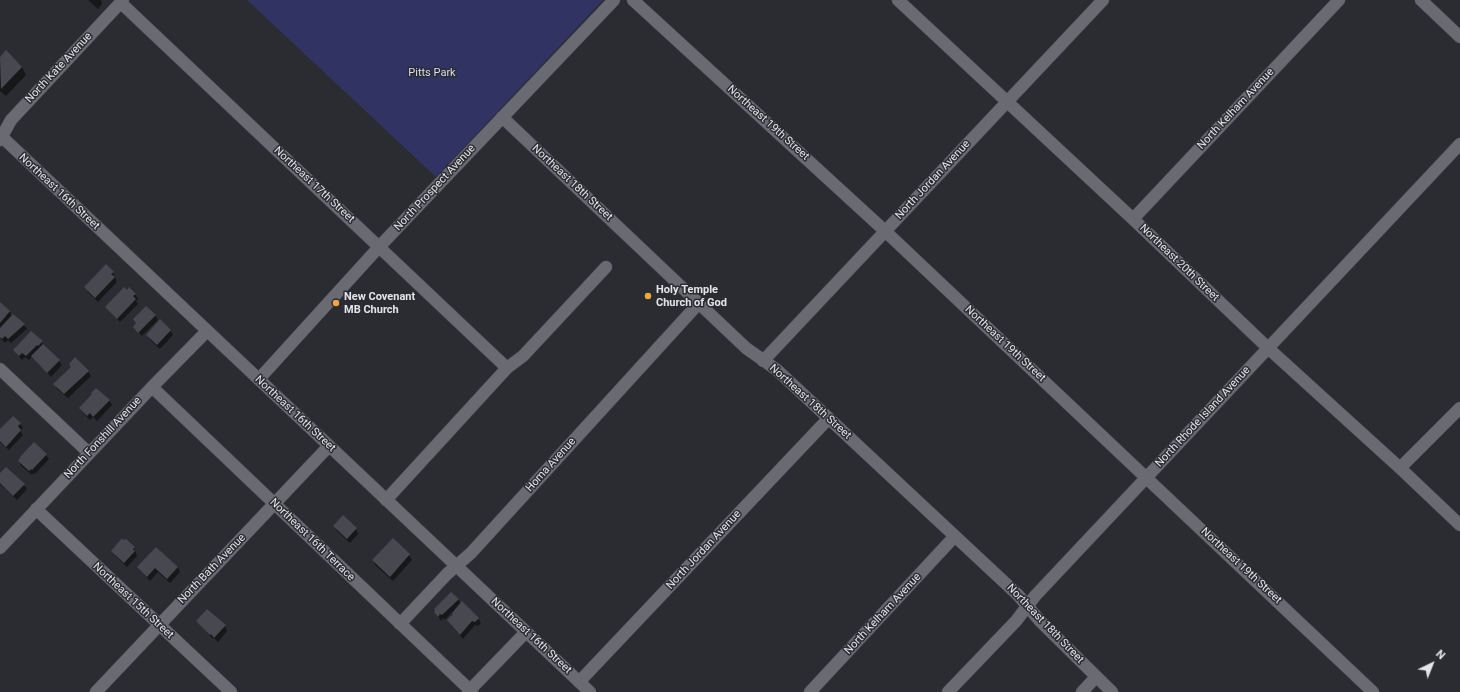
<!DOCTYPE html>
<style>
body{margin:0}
#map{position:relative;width:1460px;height:692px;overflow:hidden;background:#2b2c32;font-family:Roboto,sans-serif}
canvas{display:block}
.north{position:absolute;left:1412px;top:644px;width:40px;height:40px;-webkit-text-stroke:3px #2b2c32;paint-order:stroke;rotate:43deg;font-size:11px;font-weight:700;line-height:16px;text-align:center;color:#e4e5e9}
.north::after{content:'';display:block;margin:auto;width:14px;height:18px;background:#e4e5e9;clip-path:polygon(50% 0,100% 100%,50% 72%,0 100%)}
</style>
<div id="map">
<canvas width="1460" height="692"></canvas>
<div class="north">N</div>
</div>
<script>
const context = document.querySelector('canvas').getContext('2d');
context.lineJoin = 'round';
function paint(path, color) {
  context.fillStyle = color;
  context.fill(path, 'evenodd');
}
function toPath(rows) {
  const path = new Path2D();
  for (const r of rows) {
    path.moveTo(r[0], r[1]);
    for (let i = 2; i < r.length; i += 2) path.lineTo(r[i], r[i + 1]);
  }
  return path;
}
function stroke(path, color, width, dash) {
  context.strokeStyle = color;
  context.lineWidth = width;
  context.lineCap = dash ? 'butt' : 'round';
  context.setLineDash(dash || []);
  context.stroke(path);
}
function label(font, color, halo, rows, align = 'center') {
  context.font = font + ' Roboto,sans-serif';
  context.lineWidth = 3;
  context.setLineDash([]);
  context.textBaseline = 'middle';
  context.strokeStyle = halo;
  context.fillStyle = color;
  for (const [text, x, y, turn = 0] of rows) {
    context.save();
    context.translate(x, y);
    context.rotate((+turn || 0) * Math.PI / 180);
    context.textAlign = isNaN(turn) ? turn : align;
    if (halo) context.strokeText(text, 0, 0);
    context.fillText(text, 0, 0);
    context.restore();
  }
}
const green = toPath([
 [247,0,603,0,436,177]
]);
const shadow = toPath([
 [88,0,101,0,102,4,98,9],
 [6,52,22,67,26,75,6,96,0,91,0,59],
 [113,272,117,282,98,302,88,292,85,287],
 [135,294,138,299,136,301,138,304,120,322,109,311,106,307],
 [0,303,10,312,12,317,24,325,27,329,11,343,8,340,5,343,0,338],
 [155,315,158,320,142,336,134,327],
 [160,321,171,331,173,335,160,349,150,340,147,335],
 [42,342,44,347,59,361,62,365,51,377,32,356,29,360,25,357,22,360,17,354],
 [88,371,91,376,68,398,57,389,55,384],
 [109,400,112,405,97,421,93,417,90,420,83,413,80,409],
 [20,424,23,428,20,431,23,435,9,450,0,442,0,431],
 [46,455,49,459,35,474,34,473,32,475,21,466,19,461],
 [0,474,24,485,27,489,17,500,0,484],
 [334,526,356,529,358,534,350,543,337,531],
 [393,539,409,555,412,560,393,581,375,565,373,560],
 [134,547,137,556,127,567,115,555,112,551],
 [178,567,180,572,170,583,158,572,150,581,138,568],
 [458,599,461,604,478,618,481,623,478,626,475,625,463,639,451,625,454,615,452,612,445,620,443,618,441,621,435,612],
 [198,621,225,626,227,631,218,642,214,638,213,639]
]);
const building = toPath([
 [6,50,22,67,1,89,0,57],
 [106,264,114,272,111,274,115,277,95,298,84,287],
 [124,287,127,290,129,287,136,294,133,296,136,299,117,319,105,307],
 [0,302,10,311,0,323],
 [146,306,156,315,138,333,133,327,136,323,133,319],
 [13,314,25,324,8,339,5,336,2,339,0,337,0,328],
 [160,319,171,330,157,345,146,335],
 [31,331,43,341,38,346,37,345,26,356,22,353,19,356,13,350],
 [43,344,60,360,47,373,31,356],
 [75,357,89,371,64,394,53,384,71,367,69,364],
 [96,388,110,400,93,417,90,413,87,416,79,408,92,394,91,393],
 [13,416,21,423,18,426,21,430,6,447,0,441,0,429],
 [34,442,47,454,32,470,31,469,29,471,18,461,20,458,20,457],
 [6,467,25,484,13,496,0,483,0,473],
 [343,515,357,528,347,539,333,526],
 [122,538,123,540,126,539,135,547,133,549,135,551,124,563,111,551],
 [393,538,410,554,390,577,372,560],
 [156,547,178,567,167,579,155,568,147,577,137,567],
 [451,592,459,599,442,615,440,614,438,617,434,612,435,610,434,609],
 [462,601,479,618,475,622,472,621,460,635,447,620,453,614,452,613],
 [207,609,226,625,214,638,211,634,210,635,196,621]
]);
const minor = toPath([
 [633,0,885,231,1373,692],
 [898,0,1133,219,1268,348,1400,468,1460,525],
 [1421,0,1460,37],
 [121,3,507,368],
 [502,117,746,348,777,370,1018,595,1040,621,1112,692],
 [0,135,590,692],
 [0,140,11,120,123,0],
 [1133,219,1339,0],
 [763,361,1103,0],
 [0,369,89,453],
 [259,379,379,247,614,0],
 [152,387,472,692],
 [1400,468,1460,408],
 [386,500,507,368,523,356,606,267],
 [36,509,231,692],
 [0,548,152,387,207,331],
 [400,624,447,574,471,553,699,303],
 [579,682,829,418],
 [96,692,329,446],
 [468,692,526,632],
 [810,692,955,536],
 [948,692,1016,621,1035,596,1460,144],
 [1082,692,1096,677]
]);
const markers = [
 [648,296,4,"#f2a541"],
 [336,303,4,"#f2a541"]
];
const streetNames = [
 ["North Kate Avenue",59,68,-47],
 ["North Kelham Avenue",1236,109,-47],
 ["Northeast 19th Street",768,123,42],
 ["North Jordan Avenue",933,180,-47],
 ["Northeast 18th Street",572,183,43],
 ["Northeast 17th Street",314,185,43],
 ["North Prospect Avenue",435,188,-47],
 ["Northeast 16th Street",59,192,43],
 ["Northeast 20th Street",1179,263,44],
 ["Northeast 19th Street",1005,344,43],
 ["Northeast 18th Street",810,402,42],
 ["Northeast 16th Street",295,414,43],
 ["North Rhode Island Avenue",1203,417,-47],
 ["North Fonshill Avenue",103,438,-47],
 ["Homa Avenue",551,465,-48],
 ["Northeast 16th Terrace",312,540,44],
 ["North Jordan Avenue",704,550,-47],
 ["Northeast 19th Street",1241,566,43],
 ["North Bath Avenue",212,569,-46],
 ["Northeast 15th Street",133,601,43],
 ["North Kelham Avenue",883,614,-47],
 ["Northeast 18th Street",1045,624,46],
 ["Northeast 16th Street",531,636,43]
];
const parkNames = [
 ["Pitts Park",432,73]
];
const poiNames = [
 ["Holy Temple",656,290],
 ["Church of God",656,303],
 ["New Covenant",344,297],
 ["MB Church",344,310]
];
paint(green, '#313363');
paint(shadow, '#0007');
paint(building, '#484950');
stroke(minor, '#494a50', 13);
stroke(minor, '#6a6b72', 12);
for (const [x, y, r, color] of markers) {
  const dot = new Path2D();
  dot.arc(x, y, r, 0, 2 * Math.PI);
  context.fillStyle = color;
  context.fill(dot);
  stroke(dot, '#2b2c32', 1.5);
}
label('11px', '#e4e5e9', '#2b2c32', streetNames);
label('11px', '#daddf2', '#2b2c32', parkNames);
label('bold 11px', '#e4e5e9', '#2b2c32', poiNames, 'left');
</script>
